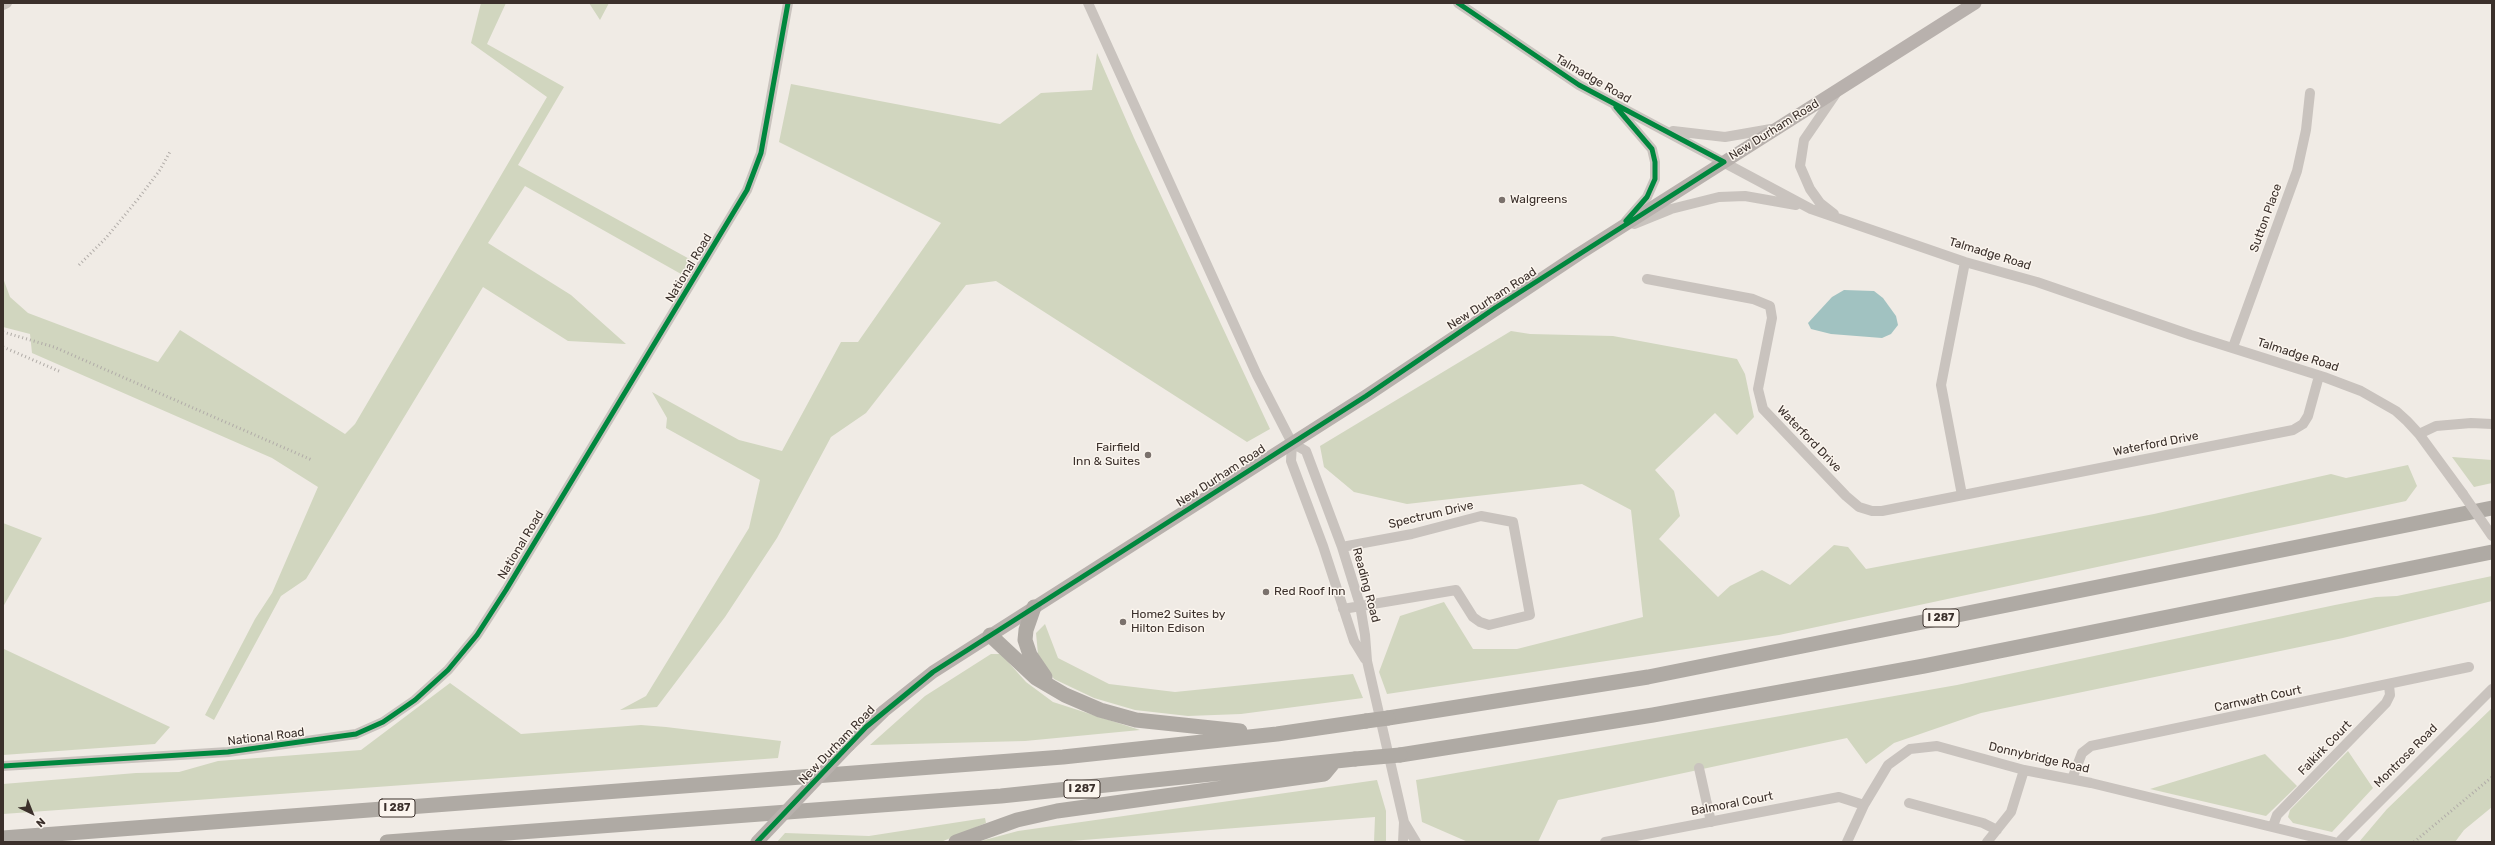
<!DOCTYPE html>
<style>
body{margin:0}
#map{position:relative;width:2495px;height:845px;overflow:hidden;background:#f0ebe5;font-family:Rubik,sans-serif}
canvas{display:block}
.frame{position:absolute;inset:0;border:4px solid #3b302b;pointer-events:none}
.north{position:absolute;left:12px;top:793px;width:40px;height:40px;-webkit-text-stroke:3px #fbf5ee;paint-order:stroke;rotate:137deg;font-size:11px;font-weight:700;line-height:16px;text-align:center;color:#3b302b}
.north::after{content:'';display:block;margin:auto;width:14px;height:18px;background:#3b302b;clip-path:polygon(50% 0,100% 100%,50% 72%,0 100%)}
</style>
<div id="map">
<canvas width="2495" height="845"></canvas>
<div class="frame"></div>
<div class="north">N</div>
</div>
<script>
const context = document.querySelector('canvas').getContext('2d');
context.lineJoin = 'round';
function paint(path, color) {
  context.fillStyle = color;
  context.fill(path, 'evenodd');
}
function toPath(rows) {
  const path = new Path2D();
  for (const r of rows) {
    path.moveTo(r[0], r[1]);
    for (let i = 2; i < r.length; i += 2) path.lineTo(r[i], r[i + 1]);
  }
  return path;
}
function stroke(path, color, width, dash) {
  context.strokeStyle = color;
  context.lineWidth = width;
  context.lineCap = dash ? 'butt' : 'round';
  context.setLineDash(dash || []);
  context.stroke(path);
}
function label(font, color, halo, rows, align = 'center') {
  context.font = font + ' Rubik,sans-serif';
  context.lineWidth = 3;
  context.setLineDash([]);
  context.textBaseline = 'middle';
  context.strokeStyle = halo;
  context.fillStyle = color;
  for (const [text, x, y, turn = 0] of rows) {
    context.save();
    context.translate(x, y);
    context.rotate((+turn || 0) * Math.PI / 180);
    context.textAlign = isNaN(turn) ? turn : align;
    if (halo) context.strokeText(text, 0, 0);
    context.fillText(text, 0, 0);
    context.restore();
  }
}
const green = toPath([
 [481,3,506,3,487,44,564,87,518,165,695,262,681,274,525,186,488,243,571,295,626,344,568,341,483,287,306,579,281,596,214,720,205,715,255,619,272,593,318,487,272,458,32,353,30,334,3,327,3,278,10,297,28,313,158,362,180,330,345,434,355,424,547,97,471,43],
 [589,3,609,3,600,20],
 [1097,53,1134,138,1270,429,1247,442,996,281,966,285,866,413,831,437,777,538,725,617,657,707,620,710,646,696,749,528,760,480,666,428,667,418,652,392,739,440,782,451,841,342,858,342,941,223,779,142,791,84,1000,124,1041,93,1092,90],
 [1511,331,1530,334,1613,336,1737,359,1745,374,1754,417,1737,435,1715,413,1655,470,1674,491,1680,516,1659,539,1718,597,1730,586,1762,570,1790,585,1834,545,1848,547,1866,569,2154,514,2331,474,2346,478,2408,465,2417,486,2406,501,1779,635,1387,694,1379,672,1400,616,1444,602,1473,649,1517,649,1643,617,1631,510,1582,484,1407,504,1354,492,1324,467,1320,446],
 [2452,457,2492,460,2492,483,2474,487],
 [3,523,42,538,3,607],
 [2492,576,2492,601,2343,638,1981,713,1894,743,1866,764,1847,738,1558,800,1538,842,1468,842,1422,822,1416,780,1957,685,2335,605,2376,597,2397,596],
 [1045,624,1058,658,1109,684,1175,692,1353,674,1363,698,1241,714,1188,716,1135,710,1094,698,1054,679,1038,654,1036,633],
 [4,649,170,727,155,744,3,755],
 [991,654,1001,654,1026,682,1053,702,1140,730,1025,741,870,745,925,696],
 [450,683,521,734,641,725,666,727,781,741,778,758,3,814,3,784,136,773,179,772,218,761,361,750],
 [2492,708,2492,807,2464,830,2455,842,2359,842,2387,809],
 [2348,751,2373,788,2332,832,2293,823,2288,817,2290,810],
 [2265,754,2297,786,2266,816,2150,789],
 [1377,780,1386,811,1386,842,1374,842,1375,817,1058,842,977,842,1018,831],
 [985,818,986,823,941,842,777,842,785,833,869,836]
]);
const water = toPath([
 [1844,290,1874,291,1883,298,1896,316,1898,325,1891,334,1882,338,1831,334,1811,329,1808,323,1832,297]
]);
const minor = toPath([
 [1088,3,1257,375,1292,443],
 [1458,3,1579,85,1811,209,1965,262,2037,282,2191,335,2324,377,2361,391,2396,411,2407,421,2419,434,2463,494],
 [3,5,7,3],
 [1616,107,1652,149,1655,162,1655,179,1647,197,1626,221],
 [1673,131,1725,137,1771,129],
 [1834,214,1820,203,1810,189,1800,166,1804,140,1837,92],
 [1634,224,1671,209,1719,197,1745,196,1796,205],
 [1647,279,1753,299,1770,306,1772,318,1758,389,1763,409,1846,496,1859,507,1872,511,1882,511,2293,430,2303,424,2308,416,2319,376],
 [2233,347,2297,171,2306,130,2310,93],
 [2419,434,2436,426,2471,423,2492,424],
 [1292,443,1306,451,1342,547,1360,605,1365,635,1367,661,1404,822,1403,842],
 [1292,443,1291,461,1323,546,1354,641,1365,659],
 [1962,495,1941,385,1965,262],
 [1342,547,1412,534,1481,516,1513,522,1530,615,1489,625,1480,622,1473,617,1456,590,1343,609],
 [3,766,228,752,356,734,383,722,415,700,448,670,477,635,506,590,747,190,761,153,788,3],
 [1699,768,1711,822],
 [2072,779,2082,753,2091,746,2469,667],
 [1909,803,1983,823,1997,830],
 [1404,822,1416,842],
 [2273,826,2277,815,2386,703,2390,695,2389,685],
 [1605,842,1839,797,1864,805],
 [1847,842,1864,805,1888,765,1910,749,1937,746,2024,770,2091,783,2334,842],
 [1987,842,2011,812,2024,770],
 [2339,842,2492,689]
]);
const major = toPath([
 [849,745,884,711,933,672,1366,396,1579,254,1975,3]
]);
const highway = toPath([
 [1034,607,1026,630,1025,640,1030,655,1045,677],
 [990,635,1036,678,1065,695,1100,710,1136,720,1240,731],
 [1388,718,1648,677,2492,508],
 [1400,755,1653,715,1924,666,2492,552],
 [3,838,1063,757,1277,734,1366,721],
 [387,842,1001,796,1355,759],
 [956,842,1017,820,1057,811,1324,774,1334,762]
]);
const rail = toPath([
 [79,265,106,238,138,199,160,170,171,150],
 [3,332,54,347,312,460],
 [3,347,61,372],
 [2414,842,2492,777]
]);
const minorBridge = toPath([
 [2463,494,2492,536]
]);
const majorBridge = toPath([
 [757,842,849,745]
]);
const highwayBridge = toPath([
 [1366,721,1388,718],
 [1355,759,1400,755]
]);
const cycleway = toPath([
 [1616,107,1652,149,1655,162,1655,179,1647,197,1626,221],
 [3,766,228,752,356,734,383,722,415,700,448,670,477,635,506,590,747,190,761,153,788,3],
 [757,842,866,727,933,672,1366,396,1495,308,1724,162,1579,85,1458,3]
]);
const markers = [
 [1502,200,4,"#7a716c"],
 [1148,455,4,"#7a716c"],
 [1266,592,4,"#7a716c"],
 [1123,622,4,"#7a716c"]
];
const shields = [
 [1941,618,36],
 [1082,789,36],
 [397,808,36]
];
const shieldNames = [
 ["I 287",1941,618],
 ["I 287",1082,789],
 ["I 287",397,808]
];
const streetNames = [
 ["Talmadge Road",1593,79,30],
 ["New Durham Road",1774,130,-32],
 ["Sutton Place",2266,218,-70],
 ["Talmadge Road",1990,254,17],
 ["National Road",689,268,-59],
 ["New Durham Road",1492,299,-33],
 ["Talmadge Road",2298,355,18],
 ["Waterford Drive",1809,439,46],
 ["Waterford Drive",2156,444,-11],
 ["New Durham Road",1221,476,-33],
 ["Spectrum Drive",1431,515,-13],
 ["National Road",521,545,-59],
 ["Reading Road",1366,585,75],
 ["Carnwath Court",2258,699,-12],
 ["National Road",266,737,-7],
 ["New Durham Road",837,745,-46],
 ["Falkirk Court",2325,748,-46],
 ["Montrose Road",2406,756,-45],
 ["Donnybridge Road",2039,758,13],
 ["Balmoral Court",1732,804,-11]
];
const poiNames = [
 ["Walgreens",1510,200],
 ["Fairfield",1140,448,"right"],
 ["Inn & Suites",1140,462,"right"],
 ["Red Roof Inn",1274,592],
 ["Home2 Suites by",1131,615],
 ["Hilton Edison",1131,629]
];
paint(green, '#d1d6bf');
paint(water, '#a1c2c1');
stroke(minor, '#c9c3be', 10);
stroke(major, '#b8b1ad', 13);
stroke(highway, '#afaaa4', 15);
stroke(rail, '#b1aca8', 3, [1, 3]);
stroke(minorBridge, '#c9c3be', 10);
stroke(majorBridge, '#b8b1ad', 13);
stroke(highwayBridge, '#afaaa4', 15);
stroke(cycleway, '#00873e', 5);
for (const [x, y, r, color] of markers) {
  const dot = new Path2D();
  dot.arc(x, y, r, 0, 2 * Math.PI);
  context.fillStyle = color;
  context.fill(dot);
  stroke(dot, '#fbf5ee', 1.5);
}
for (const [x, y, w] of shields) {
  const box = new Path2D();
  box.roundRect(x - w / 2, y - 9, w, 18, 3);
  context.fillStyle = '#fbf5ee';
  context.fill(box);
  stroke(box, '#3b302b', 1);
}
label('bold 11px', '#3b302b', null, shieldNames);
label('12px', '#3b302b', '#fbf5ee', streetNames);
label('12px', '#3b302b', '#fbf5ee', poiNames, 'left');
</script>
